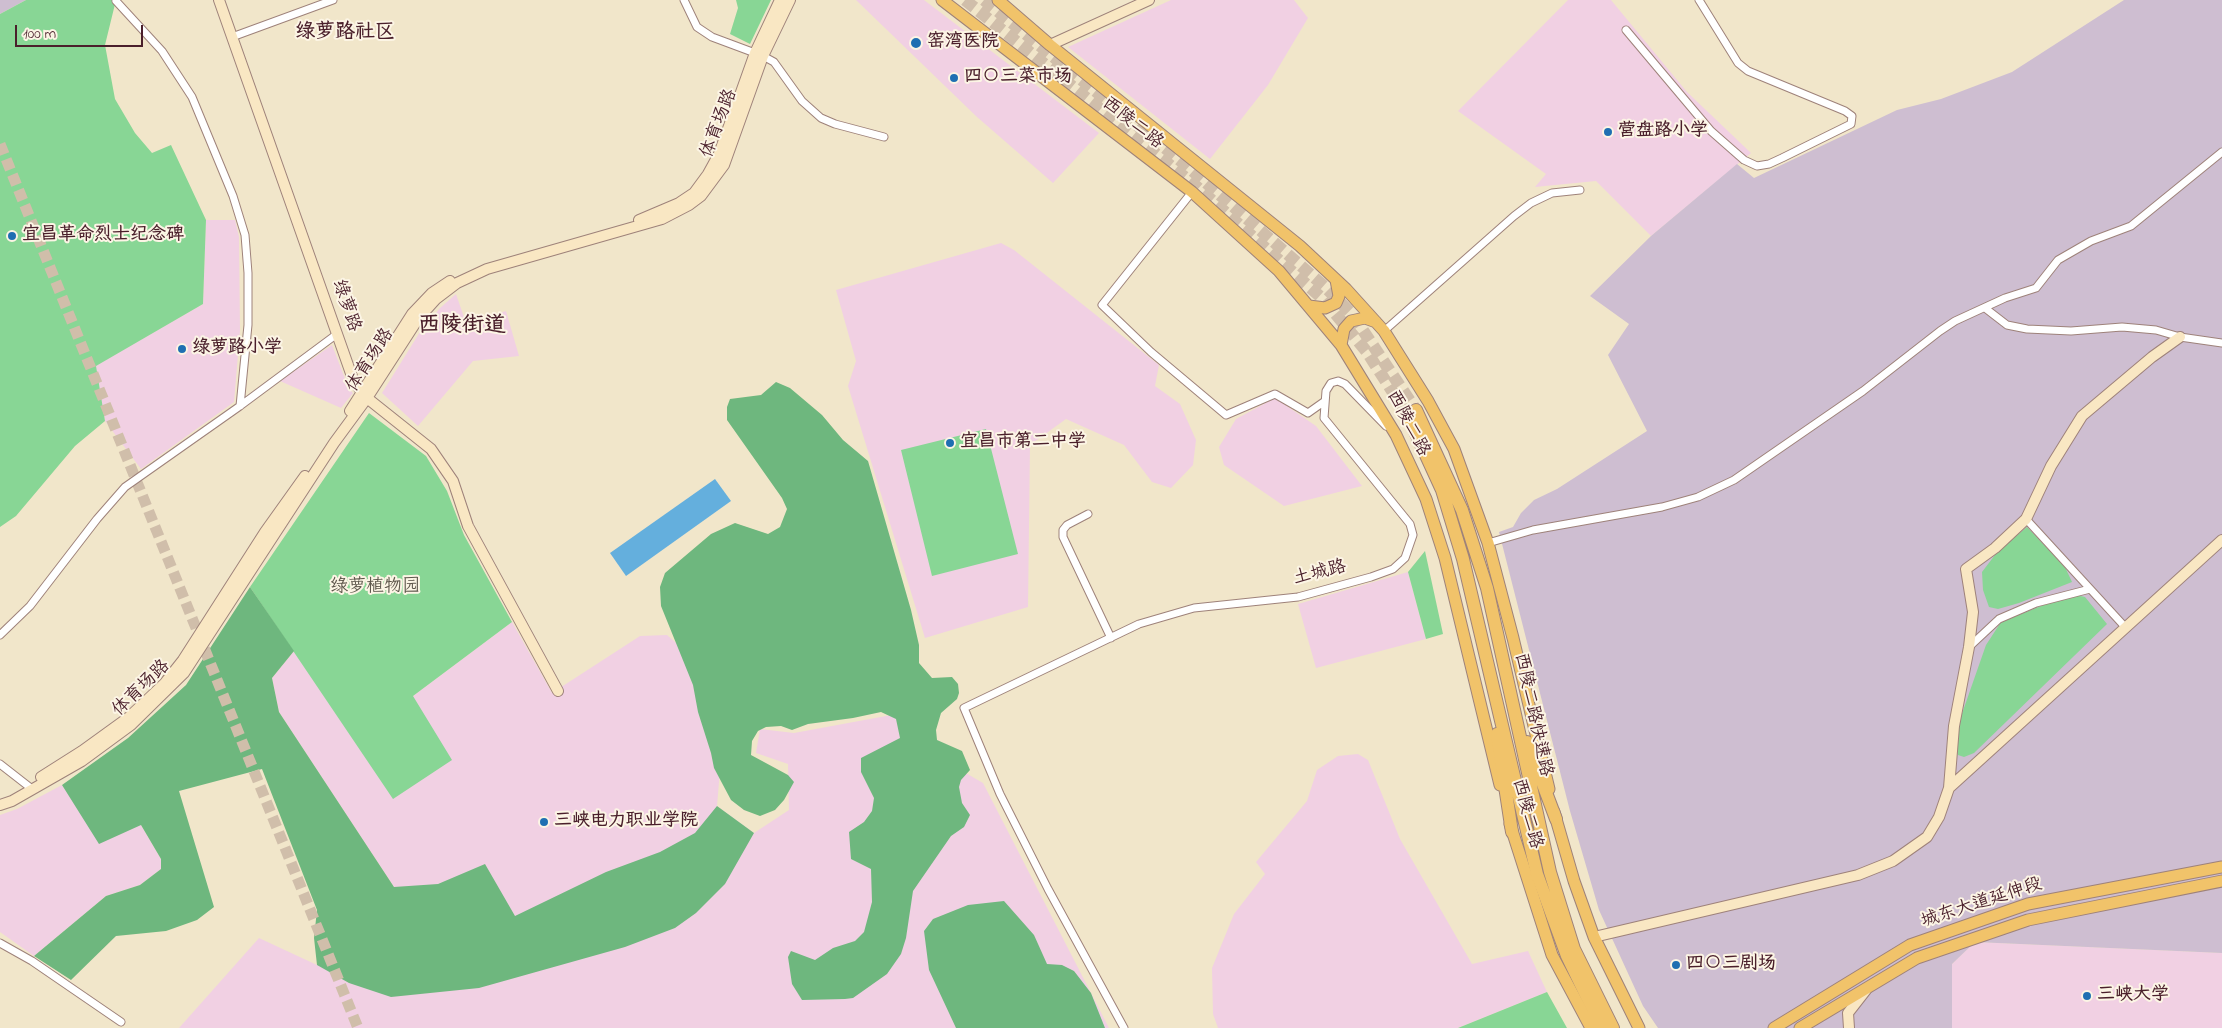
<!DOCTYPE html>
<meta charset="utf-8">
<style>
body{margin:0}
#map{position:relative;width:2222px;height:1028px;overflow:hidden;background:#f1e6ca;font-family:"Indie Flower",sans-serif}
canvas{display:block}
.scale{position:absolute;left:15px;top:25px;width:128px;height:22px;box-sizing:border-box;border:2px solid #4a1f2b;border-top:0;padding-left:6px;font-size:15px;line-height:18px;white-space:nowrap;color:#4a1f2b;-webkit-text-stroke:4px #fcf5e5;paint-order:stroke}
</style>
<div id="map">
<canvas width="2222" height="1028"></canvas>
<div class="scale">100 m</div>
</div>
<script>
const context = document.querySelector('canvas').getContext('2d');
context.lineJoin = 'round';
function paint(path, color) {
  context.fillStyle = color;
  context.fill(path, 'evenodd');
}
function toPath(rows) {
  const path = new Path2D();
  for (const r of rows) {
    path.moveTo(r[0], r[1]);
    for (let i = 2; i < r.length; i += 2) path.lineTo(r[i], r[i + 1]);
  }
  return path;
}
function stroke(path, color, width, dash) {
  context.strokeStyle = color;
  context.lineWidth = width;
  context.lineCap = dash ? 'butt' : 'round';
  context.setLineDash(dash || []);
  context.stroke(path);
}
function label(font, color, halo, rows, align = 'center') {
  context.font = font + ' "Indie Flower","LXGW WenKai TC",sans-serif';
  context.lineWidth = 4;
  context.setLineDash([]);
  context.textBaseline = 'middle';
  context.strokeStyle = halo;
  context.fillStyle = color;
  for (const [text, x, y, turn = 0] of rows) {
    context.save();
    context.translate(x, y);
    context.rotate((+turn || 0) * Math.PI / 180);
    context.textAlign = isNaN(turn) ? turn : align;
    if (halo) context.strokeText(text, 0, 0);
    context.fillText(text, 0, 0);
    context.restore();
  }
}
const built = toPath([
 [856,0,924,0,1099,133,1053,183,977,117],
 [1171,0,1294,0,1308,18,1268,85,1210,159,1068,47],
 [1568,0,1611,0,1687,92,1751,153,1651,236,1596,181,1535,187,1546,174,1458,111],
 [206,220,235,220,239,237,240,331,234,402,141,469,105,421,95,366,203,304],
 [1001,243,1014,250,1159,365,1155,386,1180,404,1196,440,1193,465,1171,488,1152,482,1124,445,1066,419,1030,445,1028,607,925,638,848,386,856,361,836,290],
 [456,294,466,323,506,311,519,356,473,361,418,426,382,393,420,332,440,308],
 [332,345,349,389,353,393,341,408,280,381],
 [1275,398,1316,426,1362,486,1284,506,1224,465,1219,447,1236,419],
 [1408,572,1426,639,1316,668,1298,604],
 [512,622,552,693,640,636,667,635,727,687,717,806,754,833,789,810,788,764,756,753,760,729,794,733,897,714,914,743,983,783,1109,1028,179,1028,259,938,317,965,394,887,279,712,272,678,294,651,393,798,413,696],
 [1358,754,1368,760,1400,839,1472,964,1528,951,1547,992,1458,1028,1218,1028,1213,1014,1212,968,1234,914,1265,874,1256,862,1307,801,1317,770,1338,756],
 [62,785,73,800,141,825,161,859,161,869,140,885,106,896,34,956,0,932,0,815,17,809],
 [1975,942,2222,953,2222,1028,1952,1028,1952,964]
]);
const industrial = toPath([
 [0,0,26,0,0,14],
 [2124,0,2222,0,2222,953,1975,942,1952,964,1952,1028,1658,1028,1643,1006,1599,910,1570,811,1499,532,1513,527,1521,513,1534,500,1557,489,1647,431,1608,355,1629,324,1590,296,1651,236,1737,164,1754,178,1897,110,1941,99,2012,72]
]);
const green = toPath([
 [26,0,116,0,105,45,115,99,135,133,152,153,171,145,206,220,203,304,96,366,105,421,75,446,16,516,0,527,0,14],
 [736,0,771,0,750,44,730,34,738,8],
 [369,413,426,456,447,491,464,535,512,622,413,696,452,760,393,799,250,587],
 [986,429,1018,554,932,576,901,450],
 [2027,527,2065,567,2072,582,2019,603,1998,609,1989,607,1983,590,1982,572,1998,551],
 [1425,551,1443,634,1426,639,1408,572],
 [2076,595,2085,597,2107,624,1974,753,1964,757,1958,755,1955,749,1958,725,1986,645,2001,622,2051,602],
 [1547,992,1567,1028,1458,1028]
]);
const forest = toPath([
 [776,382,790,388,822,415,843,440,868,461,911,610,919,645,919,663,932,678,952,677,958,684,959,693,957,699,941,713,936,730,937,740,962,751,970,770,961,780,959,787,962,803,970,815,964,827,951,836,913,891,906,938,901,954,887,974,853,998,845,999,802,1000,792,984,788,957,791,951,815,960,833,948,855,941,864,932,872,902,871,869,851,859,849,832,864,822,872,811,874,798,861,772,861,758,900,738,896,719,881,712,853,718,808,724,792,730,781,726,766,727,758,731,752,741,751,755,788,775,794,782,784,800,775,810,760,816,744,810,731,800,714,768,711,753,698,712,693,685,661,606,660,587,665,573,711,534,735,523,768,534,780,527,787,509,782,498,727,420,727,407,730,399,761,395],
 [250,587,294,651,272,678,279,712,394,887,438,884,485,864,515,916,606,872,660,852,695,833,717,806,754,833,725,884,696,913,675,928,625,947,479,988,391,997,349,983,317,965,314,938,317,910,262,769,179,791,214,907,197,920,166,931,116,936,71,980,34,956,106,896,140,885,161,869,161,859,141,825,99,844,62,785,128,738,186,685],
 [1004,901,1034,935,1047,964,1062,965,1074,971,1091,993,1105,1028,956,1028,929,970,924,931,933,919,968,905]
]);
const water = toPath([
 [715,479,731,501,626,576,610,553]
]);
const primaryTunnel = toPath([
 [0,144,358,1028]
]);
const highwayTunnel = toPath([
 [965,0,1196,186,1324,300,1367,352,1408,416],
 [984,0,1188,167,1325,287,1352,314,1416,410]
]);
const street = toPath([
 [684,0,697,27,712,37,763,56,774,62,802,101,821,118,835,124,884,137],
 [116,1,162,51,192,97,233,196,245,235,248,273,248,325,240,406],
 [1626,30,1711,131,1744,160,1757,166,1769,164,1782,158,1851,124,1852,116,1845,111,1748,71,1738,63,1699,0],
 [232,37,333,0],
 [1192,192,1102,305,1151,352,1226,415,1275,394,1308,413,1325,401],
 [1985,308,2007,325,2027,329,2071,331,2122,327,2156,330,2180,337,2222,343],
 [1384,331,1514,216,1531,203,1552,193,1580,190],
 [1088,514,1067,525,1063,530,1063,537,1111,638],
 [2026,519,2126,628],
 [1488,543,1533,530,1662,507,1698,497,1734,480,1863,391,1940,331,1955,321,2005,298,2036,288,2058,260,2091,241,2131,226,2222,152],
 [0,635,30,606,97,519,125,487,240,406,337,334],
 [1969,647,1999,619,2036,603,2090,589],
 [0,764,32,789],
 [0,943,32,961,121,1022],
 [1124,1028,1048,889,1000,794,964,708,1139,624,1194,608,1298,597,1371,577,1393,569,1405,558,1413,535,1410,524,1324,418,1326,391,1331,383,1338,381,1345,384,1386,426]
]);
const secondary = toPath([
 [219,0,354,382,367,398,431,449,453,481,468,526,558,691],
 [1050,45,1149,0],
 [639,220,679,203,694,193,708,174,719,154,755,53,780,0],
 [350,411,412,314,432,293,450,281],
 [41,777,82,751,129,717,164,684,183,660,265,532,305,476],
 [1949,788,2222,540],
 [0,805,12,801,82,761,131,725,184,673,334,443,367,398,418,319,436,299,457,283,487,269,662,219,689,205,701,196,724,165,763,56,790,0],
 [1594,937,1858,875,1893,861,1927,837,1939,817,1949,788,1954,726,1969,647,1973,612,1966,569,1995,548,2026,519,2051,466,2082,416,2152,357,2180,337],
 [1849,1028,1848,1013,1866,990]
]);
const primary = toPath([
 [942,0,1192,192,1279,271,1341,345,1396,435,1426,499,1445,558,1500,785],
 [998,0,1050,45,1300,246,1346,289,1384,331,1428,401,1454,449,1488,543,1513,638,1549,789],
 [1309,306,1325,308,1336,303,1339,296,1336,280],
 [1341,345,1344,329,1351,321,1365,318,1376,322],
 [1554,812,1574,881,1594,937,1639,1028],
 [1510,824,1552,955,1591,1028],
 [1774,1028,1910,945,2028,904,2222,867],
 [1800,1028,1917,958,2028,920,2222,881]
]);
const highway = toPath([
 [1416,410,1462,510,1487,588,1550,872,1574,949,1613,1028],
 [1408,416,1442,490,1463,559,1537,874,1567,956,1602,1028],
 [1497,734,1512,832],
 [1527,742,1556,819]
]);
const markers = [
 [916,43,6,"#1f6fb2"],
 [954,78,5,"#1f6fb2"],
 [1608,132,5,"#1f6fb2"],
 [12,236,5,"#1f6fb2"],
 [182,349,5,"#1f6fb2"],
 [950,443,5,"#1f6fb2"],
 [544,822,5,"#1f6fb2"],
 [1676,965,5,"#1f6fb2"],
 [2087,996,5,"#1f6fb2"]
];
const poiNames = [
 ["窑湾医院",927,43],
 ["四〇三菜市场",964,78],
 ["营盘路小学",1618,132],
 ["宜昌革命烈士纪念碑",22,236],
 ["绿萝路小学",192,349],
 ["宜昌市第二中学",960,443],
 ["三峡电力职业学院",554,822],
 ["四〇三剧场",1686,965],
 ["三峡大学",2097,996]
];
const streetNames = [
 ["体育场路",720,124,-69],
 ["西陵二路",1132,124,38],
 ["绿萝路",345,306,71],
 ["体育场路",371,361,-57],
 ["西陵二路",1407,424,62],
 ["土城路",1320,574,-14],
 ["体育场路",142,689,-44],
 ["西陵二路快速路",1532,715,78],
 ["西陵二路",1526,814,75],
 ["城东大道延伸段",1982,904,-18]
];
const parkNames = [
 ["绿萝植物园",375,588]
];
const quarterNames = [
 ["绿萝路社区",345,34]
];
const districtNames = [
 ["西陵街道",462,327]
];
paint(built, '#f1d0e3');
paint(industrial, '#cebed1');
paint(green, '#88d695');
paint(forest, '#6eb77e');
paint(water, '#64afdd');
stroke(primaryTunnel, '#d0beaa', 11, [11, 5.5]);
stroke(highwayTunnel, '#d0beaa', 12, [12, 6]);
stroke(street, '#9e827a', 9);
stroke(secondary, '#9e827a', 12);
stroke(primary, '#9e827a', 13);
stroke(highway, '#9e827a', 14);
stroke(street, '#fff', 7);
stroke(secondary, '#f9e7c3', 10);
stroke(primary, '#f1c36a', 11);
stroke(highway, '#f1c36a', 12);
for (const [x, y, r, color] of markers) {
  const dot = new Path2D();
  dot.arc(x, y, r, 0, 2 * Math.PI);
  context.fillStyle = color;
  context.fill(dot);
  stroke(dot, '#fcf5e5', 2);
}
label('bold 18px', '#4a1f2b', '#fcf5e5', poiNames, 'left');
label('18px', '#4a1f2b', '#fcf5e5', streetNames);
label('18px', '#5d564b', '#fcf5e5', parkNames);
label('bold 20px', '#4a1f2b', '#fcf5e5', quarterNames);
label('bold 22px', '#4a1f2b', '#fcf5e5', districtNames);
</script>
